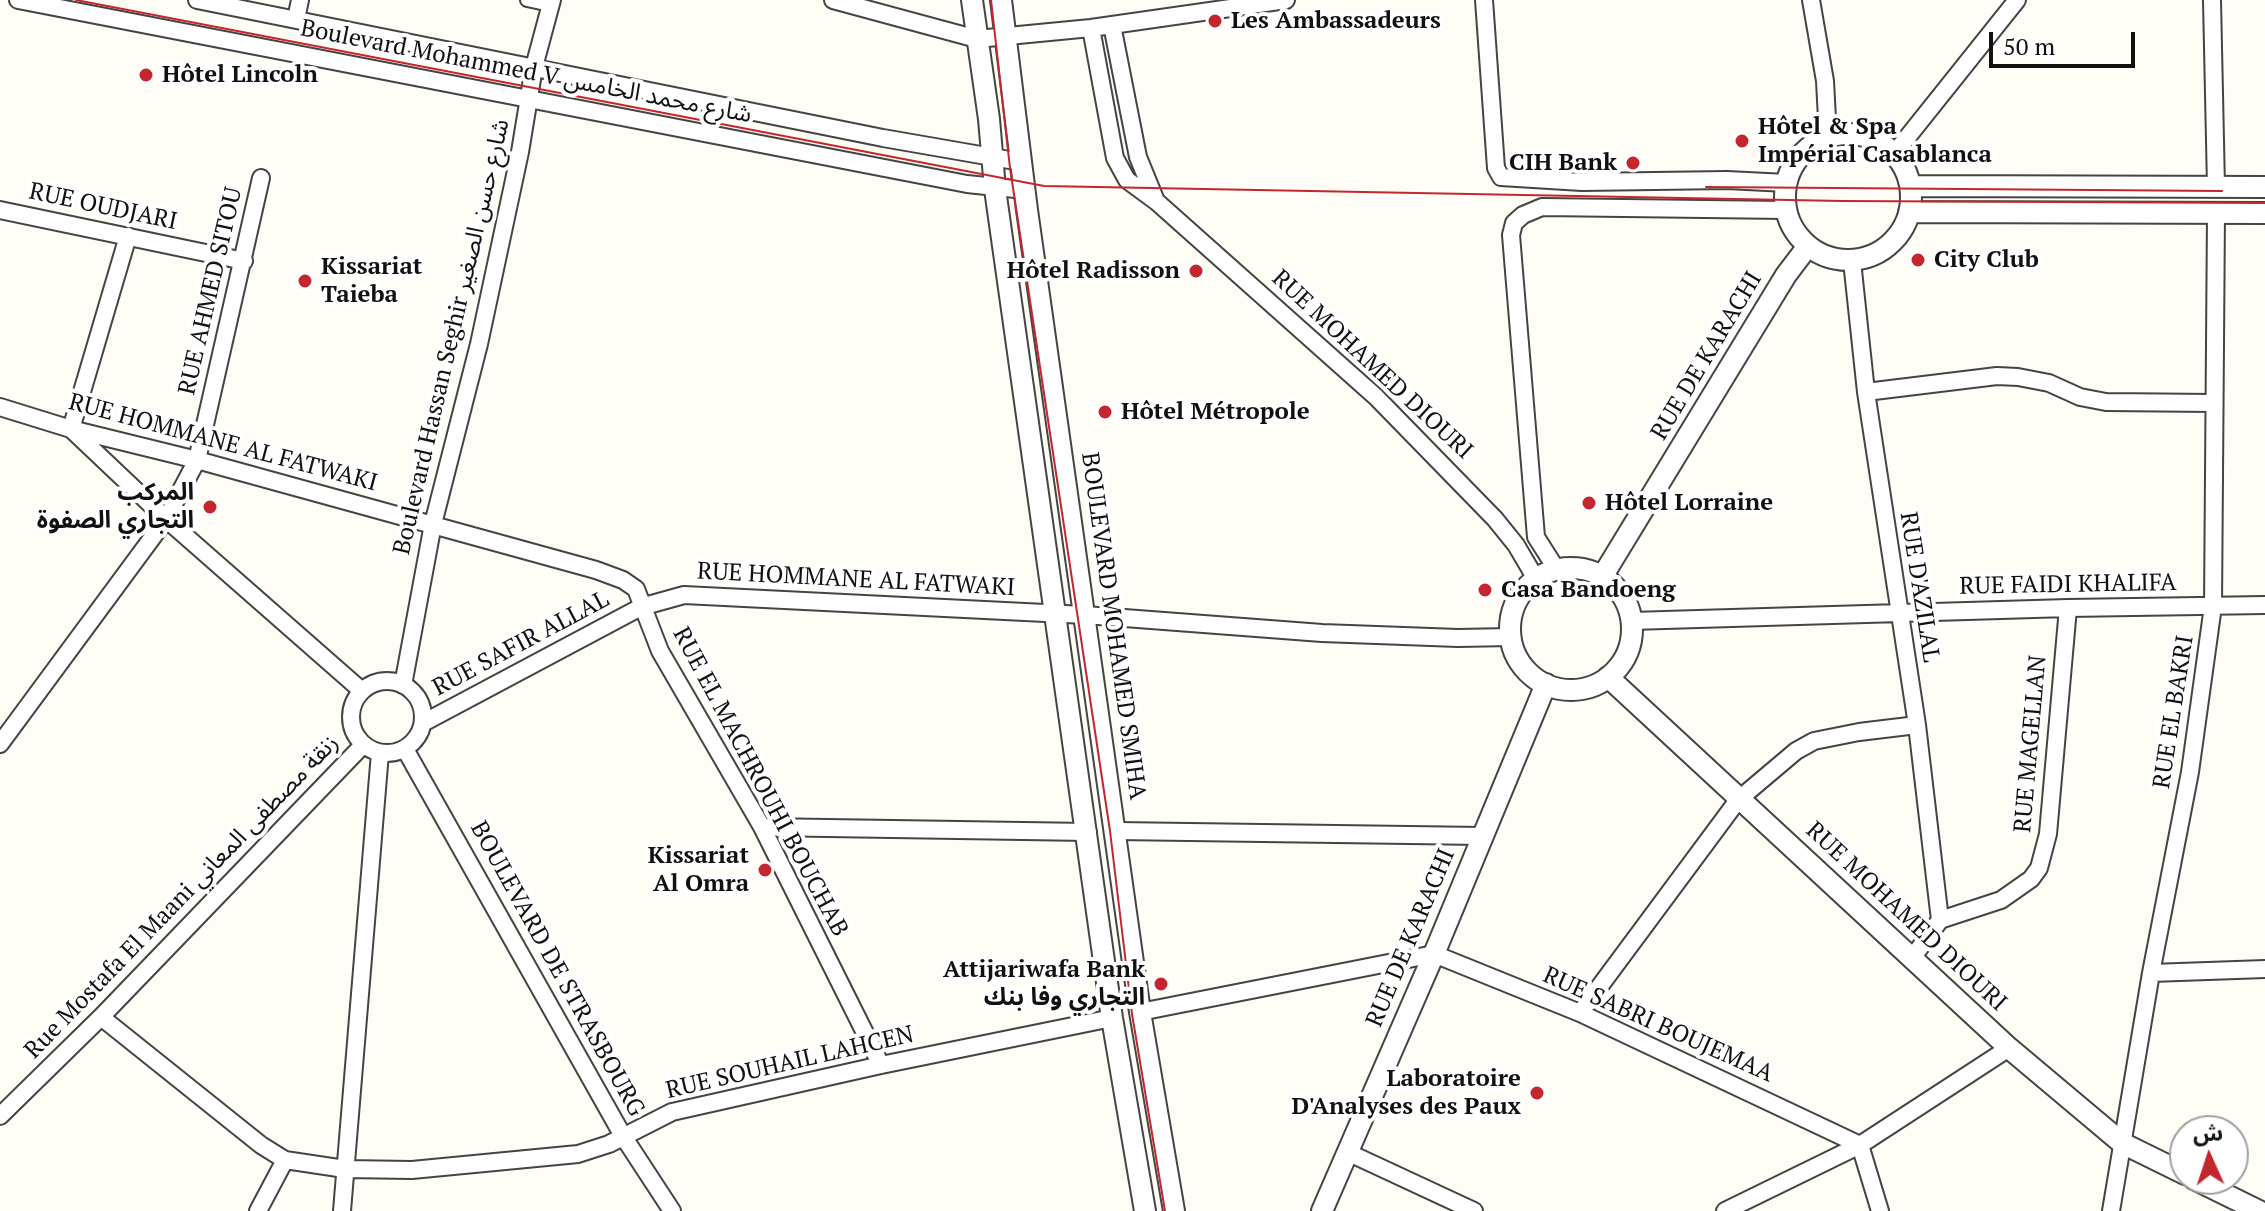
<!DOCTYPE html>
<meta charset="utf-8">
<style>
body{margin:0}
#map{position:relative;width:2265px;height:1211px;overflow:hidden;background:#fffdf5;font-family:"PT Serif","Noto Sans Arabic",serif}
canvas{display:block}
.north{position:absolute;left:2169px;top:1115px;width:80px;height:80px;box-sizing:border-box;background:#fff;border:2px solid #a0a0a0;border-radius:50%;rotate:357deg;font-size:22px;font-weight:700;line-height:32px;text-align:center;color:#111}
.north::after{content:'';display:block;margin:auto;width:28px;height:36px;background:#c4262e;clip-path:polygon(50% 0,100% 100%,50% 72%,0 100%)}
.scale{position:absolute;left:1989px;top:32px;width:146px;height:36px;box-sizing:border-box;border:4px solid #111;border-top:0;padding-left:10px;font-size:24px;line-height:28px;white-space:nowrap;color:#111;-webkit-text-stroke:6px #fff;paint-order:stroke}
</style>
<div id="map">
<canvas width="2265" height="1211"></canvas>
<div class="north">ش</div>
<div class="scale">50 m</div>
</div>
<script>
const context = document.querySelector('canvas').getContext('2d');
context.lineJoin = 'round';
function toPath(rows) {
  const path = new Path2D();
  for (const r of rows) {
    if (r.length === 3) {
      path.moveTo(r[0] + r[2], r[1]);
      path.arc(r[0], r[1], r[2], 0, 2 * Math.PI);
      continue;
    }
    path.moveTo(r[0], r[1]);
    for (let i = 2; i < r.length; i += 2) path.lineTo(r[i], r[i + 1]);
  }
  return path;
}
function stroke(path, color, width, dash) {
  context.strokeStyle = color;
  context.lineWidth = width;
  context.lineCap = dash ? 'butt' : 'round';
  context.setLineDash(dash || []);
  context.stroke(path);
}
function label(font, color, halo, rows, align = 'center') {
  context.font = font + ' "PT Serif","Noto Sans Arabic",serif';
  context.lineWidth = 8;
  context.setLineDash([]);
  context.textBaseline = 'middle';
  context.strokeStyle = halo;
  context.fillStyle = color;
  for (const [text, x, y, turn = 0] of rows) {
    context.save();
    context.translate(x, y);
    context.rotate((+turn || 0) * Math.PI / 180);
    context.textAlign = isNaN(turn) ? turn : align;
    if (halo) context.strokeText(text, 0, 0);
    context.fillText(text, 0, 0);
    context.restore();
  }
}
const pedestrian = toPath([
 [527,0,550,5]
]);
const minor = toPath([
 [18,0,967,184,1025,190],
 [197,0,883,138,1021,162],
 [833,0,977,39,1091,28,1286,0],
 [1484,0,1496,168,1501,177,1582,182,1727,180,1787,183],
 [1811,0,1825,81,1828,138],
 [2212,0,2216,187],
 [296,19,300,0],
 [1112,25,1138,157,1156,201],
 [1091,28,1115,158,1127,180,1157,202,1376,397,1495,519,1516,545,1536,579],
 [1894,154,2017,0],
 [0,210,244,261],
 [128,236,71,429,166,519,362,691],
 [1852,261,1866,392,1917,725,1940,920],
 [1866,392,1997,376,2018,377,2049,383,2080,397,2106,402,2214,403],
 [0,407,71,429,197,460,596,570,623,580,636,589,660,651,762,827,881,1065],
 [1557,570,1536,537,1511,235,1514,223,1523,215,1542,207,1786,210],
 [1631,621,2068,608,2265,605],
 [387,717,36],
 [403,685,433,524,479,344,520,152,534,67,552,0],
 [423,723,641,607,684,595,1085,615,1322,633,1458,638,1511,637],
 [0,744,166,519,197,460,261,178],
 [405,749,623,1136,672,1211],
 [762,827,1088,832],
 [1116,831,1482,836],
 [1913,957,1940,920,2001,900,2031,879,2039,868,2048,834,2068,608],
 [2151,973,2265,969],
 [1140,1012,1434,954,1580,1013,1860,1145,1880,1211],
 [1580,1013,1738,800,1796,751,1814,741,1859,732,1917,725],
 [101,1017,261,1145,285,1160,345,1169,412,1170,578,1154,609,1144,672,1112,881,1065,1112,1018],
 [0,1116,101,1017,363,745],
 [1347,1152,1474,1211],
 [258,1211,285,1160],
 [342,1211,380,753],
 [1725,1211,1860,1145,2009,1048],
 [2111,1211,2151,973,2190,772,2213,606,2216,213]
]);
const tertiary = toPath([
 [972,0,989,119,995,189,1112,1018,1145,1211],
 [1001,0,1027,210,1140,1012,1174,1211],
 [1848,197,63],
 [1910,186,2265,187],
 [1909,212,2265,213],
 [1571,629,61],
 [1602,577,1786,275,1808,246],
 [1608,677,2009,1048,2122,1143,2185,1174],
 [2194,1179,2259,1211],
 [1322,1211,1434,954,1546,684]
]);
const tram = toPath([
 [76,0,1044,186,1842,201,2265,203],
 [991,0,1010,168,1110,831,1132,1014,1165,1211],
 [1706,187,2222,191]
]);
const markers = [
 [1215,21,8,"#c4262e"],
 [146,75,8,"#c4262e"],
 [1742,141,8,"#c4262e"],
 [1633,163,8,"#c4262e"],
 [1918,260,8,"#c4262e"],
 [1196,271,8,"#c4262e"],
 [305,281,8,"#c4262e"],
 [1105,412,8,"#c4262e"],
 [1589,503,8,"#c4262e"],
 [210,507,8,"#c4262e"],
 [1485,590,8,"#c4262e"],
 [765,870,8,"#c4262e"],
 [1161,984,8,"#c4262e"],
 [1537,1093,8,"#c4262e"]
];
const poiNames = [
 ["Les Ambassadeurs",1231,21],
 ["Hôtel Lincoln",162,75],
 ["Hôtel & Spa",1758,127],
 ["Impérial Casablanca",1758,155],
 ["CIH Bank",1617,163,"right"],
 ["City Club",1934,260],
 ["Kissariat",321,267],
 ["Taieba",321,295],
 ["Hôtel Radisson",1180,271,"right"],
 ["Hôtel Métropole",1121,412],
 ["المركب",194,493,"right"],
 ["التجاري الصفوة",194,521,"right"],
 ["Hôtel Lorraine",1605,503],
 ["Casa Bandoeng",1501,590],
 ["Kissariat",749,856,"right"],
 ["Al Omra",749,884,"right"],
 ["Attijariwafa Bank",1145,970,"right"],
 ["التجاري وفا بنك",1145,998,"right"],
 ["Laboratoire",1521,1079,"right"],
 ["D'Analyses des Paux",1521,1107,"right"]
];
const streetNames = [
 ["Boulevard Mohammed V شارع محمد الخامس",526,72,11],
 ["RUE OUDJARI",103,207,12],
 ["RUE AHMED SITOU",211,291,-77],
 ["Boulevard Hassan Seghir شارع حسن الصغير",452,337,-77],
 ["RUE DE KARACHI",1707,356,-59],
 ["RUE MOHAMED DIOURI",1372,365,43],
 ["RUE HOMMANE AL FATWAKI",223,443,15],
 ["RUE HOMMANE AL FATWAKI",856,580,3],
 ["RUE FAIDI KHALIFA",2068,585,-1],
 ["RUE D'AZILAL",1919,587,81],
 ["BOULEVARD MOHAMED SMIHA",1113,626,82],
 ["RUE SAFIR ALLAL",521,644,-28],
 ["RUE EL BAKRI",2174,712,-81],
 ["RUE MAGELLAN",2031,744,-85],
 ["RUE EL MACHROUHI BOUCHAB",760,782,62],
 ["Rue Mostafa El Maani زنقة مصطفى المعاني",182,897,-46],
 ["RUE MOHAMED DIOURI",1906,917,43],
 ["RUE DE KARACHI",1411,938,-67],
 ["BOULEVARD DE STRASBOURG",557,969,61],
 ["RUE SABRI BOUJEMAA",1658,1025,24],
 ["RUE SOUHAIL LAHCEN",790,1063,-13]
];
stroke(pedestrian, '#444', 16);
stroke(minor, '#444', 20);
stroke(tertiary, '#444', 24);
stroke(pedestrian, '#fff', 12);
stroke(minor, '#fff', 16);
stroke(tertiary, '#fff', 20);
stroke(tram, '#c4262e', 2);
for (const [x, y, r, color] of markers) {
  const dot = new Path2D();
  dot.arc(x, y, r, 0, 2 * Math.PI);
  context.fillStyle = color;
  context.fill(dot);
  stroke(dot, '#fff', 3);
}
label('bold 24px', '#111', '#fff', poiNames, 'left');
label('24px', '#111', '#fff', streetNames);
</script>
